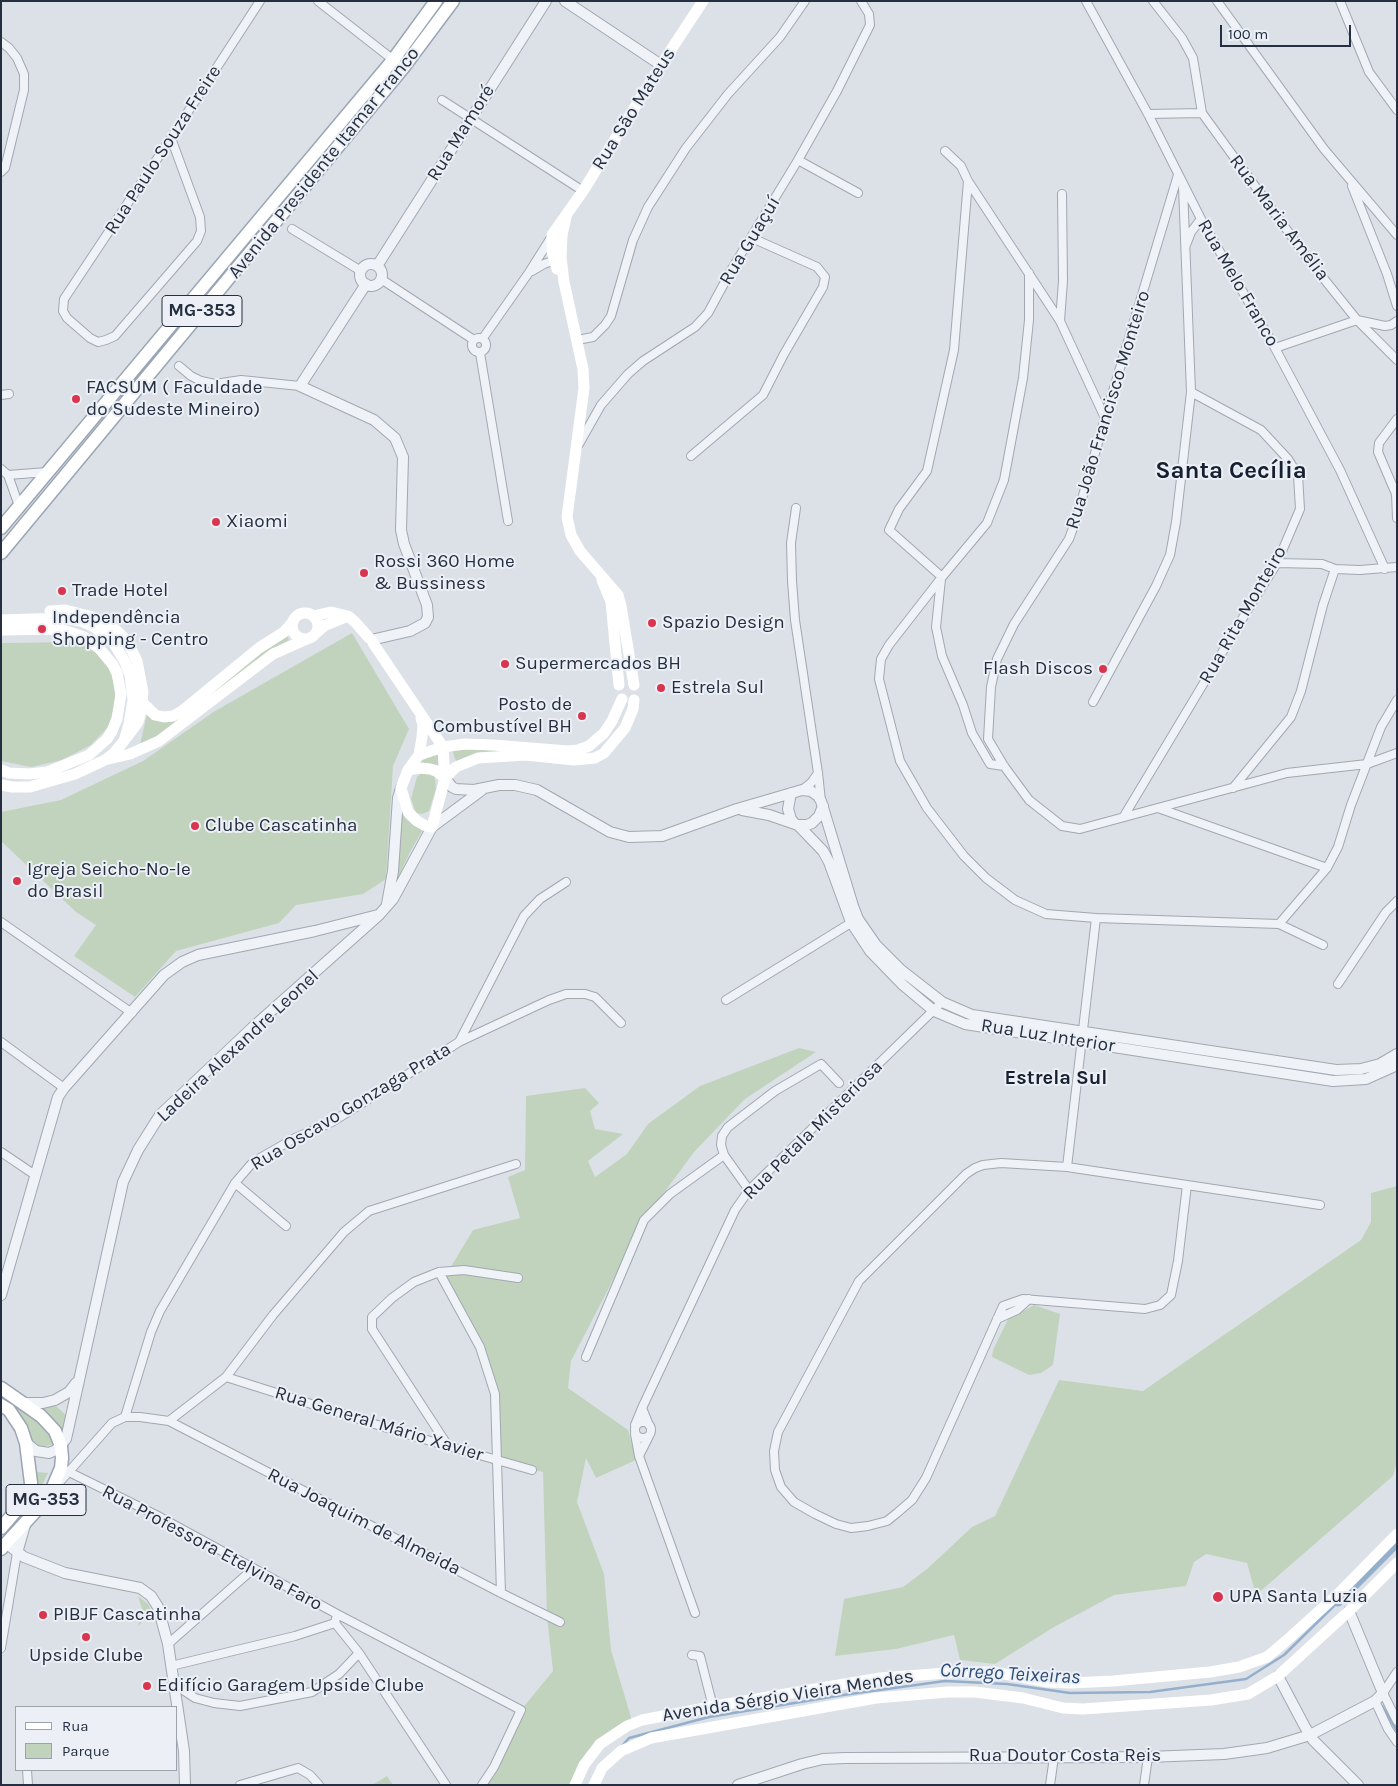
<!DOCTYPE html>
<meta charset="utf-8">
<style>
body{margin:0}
#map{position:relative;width:1398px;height:1786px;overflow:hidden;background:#dce1e8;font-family:Karla,sans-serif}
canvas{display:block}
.frame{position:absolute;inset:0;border:2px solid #252f40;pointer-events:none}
.legend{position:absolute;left:15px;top:1706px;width:162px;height:65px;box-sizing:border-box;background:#ecf0f6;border:1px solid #9ca3ad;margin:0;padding:6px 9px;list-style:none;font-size:15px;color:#252f40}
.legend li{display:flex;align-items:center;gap:10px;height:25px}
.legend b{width:25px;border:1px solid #9ca3ad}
.scale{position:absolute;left:1220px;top:25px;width:131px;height:22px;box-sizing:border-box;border:2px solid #252f40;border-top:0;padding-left:6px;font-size:15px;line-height:18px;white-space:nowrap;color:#252f40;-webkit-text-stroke:4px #ecf0f6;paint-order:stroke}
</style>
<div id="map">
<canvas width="1398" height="1786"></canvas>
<div class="frame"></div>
<ul class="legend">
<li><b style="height:6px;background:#fff"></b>Rua</li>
<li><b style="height:14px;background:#c2d3bd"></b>Parque</li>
</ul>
<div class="scale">100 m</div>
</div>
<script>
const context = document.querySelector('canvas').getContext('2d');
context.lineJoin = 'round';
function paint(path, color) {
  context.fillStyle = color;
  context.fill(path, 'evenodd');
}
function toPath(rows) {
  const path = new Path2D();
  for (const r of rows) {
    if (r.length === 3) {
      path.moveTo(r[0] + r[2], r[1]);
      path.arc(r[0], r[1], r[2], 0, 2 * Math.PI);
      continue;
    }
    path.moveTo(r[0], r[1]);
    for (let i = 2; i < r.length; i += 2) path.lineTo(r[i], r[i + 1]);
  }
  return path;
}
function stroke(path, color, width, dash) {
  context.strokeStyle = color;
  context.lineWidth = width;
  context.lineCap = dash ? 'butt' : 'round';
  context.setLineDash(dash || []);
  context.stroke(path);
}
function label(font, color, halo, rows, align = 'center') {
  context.font = font + ' Karla,sans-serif';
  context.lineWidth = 4;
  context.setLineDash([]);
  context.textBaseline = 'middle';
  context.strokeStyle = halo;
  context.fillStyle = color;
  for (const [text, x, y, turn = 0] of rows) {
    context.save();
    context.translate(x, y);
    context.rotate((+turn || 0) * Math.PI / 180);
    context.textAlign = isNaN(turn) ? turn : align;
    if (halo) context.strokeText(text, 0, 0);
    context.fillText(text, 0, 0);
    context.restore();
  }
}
const green = toPath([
 [352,633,409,729,393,766,386,879,363,894,296,905,279,923,176,951,135,997,74,956,96,925,76,912,1,841,1,812,61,800,143,761,215,711],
 [287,635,289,640,280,645,249,667,159,738,140,745,147,714,164,720],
 [68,642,86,646,101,657,109,669,113,680,116,702,108,727,91,745,62,760,31,767,1,761,1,643],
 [464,749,505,751,476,754,456,761,452,750],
 [438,752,438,765,419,762,421,761],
 [425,770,435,777,436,789,429,811,422,814,416,813,411,799,417,777],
 [401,814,403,814,407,820,417,827,424,828,410,852,397,881,395,881],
 [799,1048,816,1052,745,1099,694,1152,644,1220,571,1361,568,1388,628,1430,636,1460,596,1478,586,1458,577,1502,604,1574,611,1650,633,1724,585,1758,573,1785,479,1785,521,1710,553,1671,547,1617,543,1472,496,1460,495,1394,480,1347,443,1280,473,1230,520,1218,508,1177,525,1170,526,1096,585,1088,599,1103,590,1111,595,1129,623,1134,588,1161,595,1177,627,1154,648,1124,700,1086],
 [1397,1186,1397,1462,1393,1476,1256,1595,1247,1563,1206,1554,1194,1562,1186,1586,1114,1595,1054,1627,995,1664,960,1660,954,1635,896,1649,835,1656,844,1599,903,1587,927,1569,972,1527,995,1516,1059,1380,1143,1391,1361,1240,1371,1222,1371,1193],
 [1034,1305,1060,1314,1053,1365,1041,1373,1029,1375,992,1357,993,1350,1008,1319],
 [1,1394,45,1427,50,1433,55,1444,41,1447,30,1442,20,1415,1,1398],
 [55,1405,68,1417,63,1431,51,1417,39,1410],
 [37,1472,48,1473,38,1493,39,1499,28,1512,32,1505,37,1487],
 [138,1596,148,1604,152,1612,138,1626,142,1609],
 [387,1776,393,1785,372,1785]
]);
const stream = toPath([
 [1382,1706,1397,1731],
 [622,1746,629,1738,709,1717,843,1695,945,1681,1007,1684,1070,1693,1150,1692,1246,1679,1284,1655,1338,1602]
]);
const canal = toPath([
 [1338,1602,1397,1543]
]);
const minor = toPath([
 [318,1,396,62],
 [1086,1,1148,114,1201,219,1275,348,1340,470,1385,569],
 [1153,1,1182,38,1193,58,1202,113,1308,259,1357,320,1397,360],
 [1217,1,1324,149,1397,235],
 [1340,1,1369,72,1397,110],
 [1,42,9,48,17,58,24,74,24,90,5,168,1,172],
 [442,100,583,191],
 [1148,114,1202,113],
 [171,138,200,217,201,231,197,241,115,336,106,340,98,342,90,338,67,318,63,311,64,299,171,138,260,1],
 [945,151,961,166,968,181,1060,321,1105,418],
 [798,160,858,193],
 [1178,175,1105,418,1076,520,1069,539,1014,624,997,659,991,687,988,739,1004,766,1029,800,1062,826,1080,829,1287,773,1367,764,1397,753],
 [1352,186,1387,274,1397,306],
 [292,229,361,271],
 [1186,245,1191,232,1201,219],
 [532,271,544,264,558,259],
 [1029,273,1029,320,1023,378,1004,480,987,523,942,577,889,645,881,659,879,679,900,761,927,808,964,856,986,878,1015,900,1046,914,1096,918,1279,924,1323,945],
 [381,279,474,340],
 [1060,321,1063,281,1062,194],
 [479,345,7],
 [483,338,530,271,552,236],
 [577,340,593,337,605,325,611,316,633,240,648,207,686,148,728,94,780,37,805,1],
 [1275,348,1357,320,1385,326,1391,325,1397,321],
 [480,353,508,521],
 [179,366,191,376,201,381,215,384,241,380,300,386],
 [1,395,9,394],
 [1397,419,1379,443,1378,452,1396,494,1397,518],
 [579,444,601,405,628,374,643,361,695,327,708,313,733,267,798,160,837,91,870,25,869,14,861,1],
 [691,456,763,395,784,354,823,287,825,277,817,267,752,238],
 [1,469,8,475,19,506],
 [8,475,47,472],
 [796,508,791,543,792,581,795,620,818,773,821,801],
 [1277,563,1322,564,1335,569,1360,570,1397,567],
 [942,577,889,530,899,509,927,471,954,350,968,181],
 [941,579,936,627,942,656,963,705,972,733,990,764,1004,766],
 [1093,702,1156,586,1170,555,1176,522,1191,392,1183,187],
 [1233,788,1291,717,1301,691,1323,605,1335,569],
 [802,790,811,783,818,773],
 [1158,808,1327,868],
 [1124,816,1250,606,1277,563,1300,509,1298,475,1288,459,1261,430,1191,392],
 [1,922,132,1013],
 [1279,924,1327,868,1338,847,1351,805,1381,727,1397,700],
 [1338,984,1386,912,1397,901],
 [726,1000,854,921],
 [1,1042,64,1088],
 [459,1042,524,916,540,899,566,882],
 [1,1152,35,1175],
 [724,1155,721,1145,722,1136,728,1127,775,1091,821,1064,839,1083],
 [1067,1167,1096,918],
 [235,1183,286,1226],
 [1187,1185,1178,1261,1171,1295,1160,1305,1145,1309,1023,1299,1003,1306,926,1478,912,1500,897,1513,887,1521,868,1526,851,1528,836,1524,815,1514,794,1502,781,1487,775,1470,774,1451,778,1432,859,1281,966,1174,975,1168,983,1165,1001,1163,1067,1167,1187,1185,1320,1205],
 [439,1272,480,1347,495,1394,501,1593],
 [997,1319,1017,1310,1029,1299],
 [586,1357,644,1220,670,1194,724,1155,749,1190],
 [226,1377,406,1434,532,1470],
 [642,1408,735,1210,749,1190,942,1002],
 [125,1417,151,1332,160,1311,235,1183,253,1162,295,1138,332,1122,459,1042,549,1000,566,994,585,994,595,997,621,1023],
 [169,1421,501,1593,560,1622],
 [643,1430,8],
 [635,1425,642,1408,649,1425],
 [635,1434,639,1456,649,1436],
 [448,1446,372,1329,372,1317,392,1298,414,1282,439,1272,464,1270,518,1278],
 [639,1456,695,1613],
 [67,1471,156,1515,337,1614,335,1623,359,1653,446,1785],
 [57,1485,112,1423,125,1417,140,1417,169,1421,226,1377,273,1315,344,1232,369,1211,516,1164],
 [337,1614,521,1710,494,1767,482,1785],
 [168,1644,253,1569],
 [1,1648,17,1553],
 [692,1655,700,1656,713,1707],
 [171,1666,295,1636,335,1623],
 [1397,1672,1383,1693,1397,1721],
 [174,1684,195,1698,214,1703,240,1706,312,1692,339,1674,359,1653],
 [1375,1701,1388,1729,1397,1742],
 [27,1770,28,1785],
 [240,1785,298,1768,310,1775,319,1785],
 [1050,1785,1054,1757],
 [1144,1785,1148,1757]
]);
const tertiary = toPath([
 [565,1,661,65],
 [371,275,11],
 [377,266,546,1],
 [366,284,300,386,374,420,395,438,403,457,401,530,404,544,427,605,428,617,425,623,410,631,371,640],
 [445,778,452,787,456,789,474,790,499,785,515,785,537,790,610,832,629,837,662,836,737,809,802,790,811,791,818,796,821,801,853,906,858,919,876,945,901,970,942,1002,972,1015,1336,1070,1361,1069,1380,1064,1397,1054],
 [791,793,788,809,791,819,795,824],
 [742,810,769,815,798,825,823,851,829,862,851,922,870,951,903,985,934,1011,965,1024,1333,1081,1366,1079,1397,1065],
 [798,825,807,825,812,823,819,816,823,806],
 [387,904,393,871,398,798,401,788],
 [1,1295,58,1097,64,1088,164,975,182,962,198,955,315,931,378,915],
 [24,1403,43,1403,55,1400,69,1392,76,1383],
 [26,1443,36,1451,49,1453,56,1450,66,1439,123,1182,138,1150,160,1115,252,1028,379,915,393,899,432,827,482,790],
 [7,1544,24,1557,65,1573,140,1588,151,1596,158,1607,168,1644,184,1751,185,1785],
 [17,1553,25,1525],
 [1278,1676,1305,1727,1313,1740,1358,1785],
 [738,1785,802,1764,823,1759,845,1758,1148,1757,1224,1754,1267,1748,1310,1735,1375,1701,1383,1693,1349,1611]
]);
const secondary = toPath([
 [566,217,562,235,561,258,564,282,583,369,584,388,567,517,571,535,580,551,618,595,621,606,634,685],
 [557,269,552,252,552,235,583,191,661,65,703,1],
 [602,580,611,602,619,685],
 [50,611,65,610,93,617,116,630,125,639,131,649,137,661,143,692,141,712,138,722,127,737],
 [305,626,13],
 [313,616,331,612,348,616,355,622,371,640,443,747,445,778,432,827,426,826,417,821,408,812,401,788,408,770,419,755,443,747,465,744,493,745,568,751,578,750,589,746,604,733,612,721,622,699],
 [1,620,63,618,81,621,94,627,113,642,125,662,130,675,133,700,129,724,124,741,113,754,105,760,75,774,30,787,12,787,1,785],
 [1,630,60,629,84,637,99,648,113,665,117,673,121,694,117,719,112,731,107,739,89,755,47,772,29,774,9,773,1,770],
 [316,633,324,626,348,616],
 [143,703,155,715,164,717,173,716,182,711,259,648,284,632,293,622],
 [419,755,422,737,423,725,421,718],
 [109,759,130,754,159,741,273,654,307,639],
 [408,770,419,768,430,769,436,771,445,778],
 [445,778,456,767,478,758,526,755,574,760,595,758,604,753,625,728,633,709,634,700],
 [575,1785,584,1765,600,1744,627,1726,642,1720,721,1705,880,1678,960,1672,994,1672,1048,1682,1070,1683,1113,1681,1210,1672,1239,1667,1267,1657,1286,1641,1339,1593,1397,1534],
 [594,1785,602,1768,621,1751,651,1738,876,1698,948,1692,975,1692,1023,1698,1063,1708,1083,1709,1211,1700,1248,1694,1278,1676,1349,1611,1397,1563]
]);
const primary = toPath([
 [1,528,393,60,436,1],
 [1,553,403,68,453,1],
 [1,1388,41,1416,55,1431,61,1446,62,1458,61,1468,52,1489,44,1502,1,1549],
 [1,1405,9,1410,21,1428,26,1443,31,1483,30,1491,26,1499,1,1528]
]);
const markers = [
 [76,399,5,"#d9354e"],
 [216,522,5,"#d9354e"],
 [364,573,5,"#d9354e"],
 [62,591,5,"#d9354e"],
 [652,623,5,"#d9354e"],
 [42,629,5,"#d9354e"],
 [505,664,5,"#d9354e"],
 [1103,669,5,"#d9354e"],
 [661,688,5,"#d9354e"],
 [582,716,5,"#d9354e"],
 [195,826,5,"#d9354e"],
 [17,881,5,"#d9354e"],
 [1218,1597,6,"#d9354e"],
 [43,1615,5,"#d9354e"],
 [86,1637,5,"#d9354e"],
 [147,1686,5,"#d9354e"]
];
const shields = [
 [202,311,80],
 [46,1500,80]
];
const shieldNames = [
 ["MG-353",202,311],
 ["MG-353",46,1500]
];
const streetNames = [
 ["Rua São Mateus",634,109,-58],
 ["Rua Mamoré",461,133,-58],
 ["Rua Paulo Souza Freire",163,150,-57],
 ["Avenida Presidente Itamar Franco",324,163,-51],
 ["Rua Maria Amélia",1279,218,53],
 ["Rua Guaçuí",750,241,-59],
 ["Rua Melo Franco",1238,283,60],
 ["Rua João Francisco Monteiro",1108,410,-73],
 ["Rua Rita Monteiro",1243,615,-60],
 ["Rua Luz Interior",1048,1036,9],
 ["Ladeira Alexandre Leonel",238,1046,-43],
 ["Rua Oscavo Gonzaga Prata",351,1107,-31],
 ["Rua Petala Misteriosa",813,1130,-45],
 ["Rua General Mário Xavier",379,1424,17],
 ["Rua Joaquim de Almeida",364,1522,27],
 ["Rua Professora Etelvina Faro",212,1548,28],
 ["Avenida Sérgio Vieira Mendes",788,1696,-9],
 ["Rua Doutor Costa Reis",1065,1756]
];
const poiNames = [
 ["FACSUM ( Faculdade",86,388],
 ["do Sudeste Mineiro)",86,410],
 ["Xiaomi",226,522],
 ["Rossi 360 Home",374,562],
 ["& Bussiness",374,584],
 ["Trade Hotel",72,591],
 ["Independência",52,618],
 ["Shopping - Centro",52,640],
 ["Spazio Design",662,623],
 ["Supermercados BH",515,664],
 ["Flash Discos",1093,669,"right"],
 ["Estrela Sul",671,688],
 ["Posto de",572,705,"right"],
 ["Combustível BH",572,727,"right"],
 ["Clube Cascatinha",205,826],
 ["Igreja Seicho-No-Ie",27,870],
 ["do Brasil",27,892],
 ["UPA Santa Luzia",1229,1597],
 ["PIBJF Cascatinha",53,1615],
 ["Upside Clube",86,1656,"center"],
 ["Edifício Garagem Upside Clube",157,1686]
];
const neighbourhoodNames = [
 ["Estrela Sul",1056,1078]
];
const waterNames = [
 ["Córrego Teixeiras",1010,1674,3]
];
const districtNames = [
 ["Santa Cecília",1231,471]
];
paint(green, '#c2d3bd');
stroke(stream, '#94afcc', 2.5);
stroke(canal, '#94afcc', 9);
stroke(minor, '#a1a8b2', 10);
stroke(tertiary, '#a1a8b2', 12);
stroke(primary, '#9ba5b5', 15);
stroke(minor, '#eff2f6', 8);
stroke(tertiary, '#eff2f6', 10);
stroke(secondary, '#fff', 11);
stroke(primary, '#fff', 12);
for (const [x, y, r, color] of markers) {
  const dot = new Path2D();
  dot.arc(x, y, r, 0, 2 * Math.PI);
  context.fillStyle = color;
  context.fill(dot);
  stroke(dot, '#ecf0f6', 2);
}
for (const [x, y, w] of shields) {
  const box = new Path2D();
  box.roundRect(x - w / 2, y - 15.5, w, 31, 4);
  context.fillStyle = '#ecf0f6';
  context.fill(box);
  stroke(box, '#252f40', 1);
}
label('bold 18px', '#252f40', null, shieldNames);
label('19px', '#252f40', '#ecf0f6', streetNames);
label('19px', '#252f40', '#ecf0f6', poiNames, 'left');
label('bold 20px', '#172030', '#ecf0f6', neighbourhoodNames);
label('italic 20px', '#2c4d77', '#ecf0f6', waterNames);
label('bold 24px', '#172030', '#ecf0f6', districtNames);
</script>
